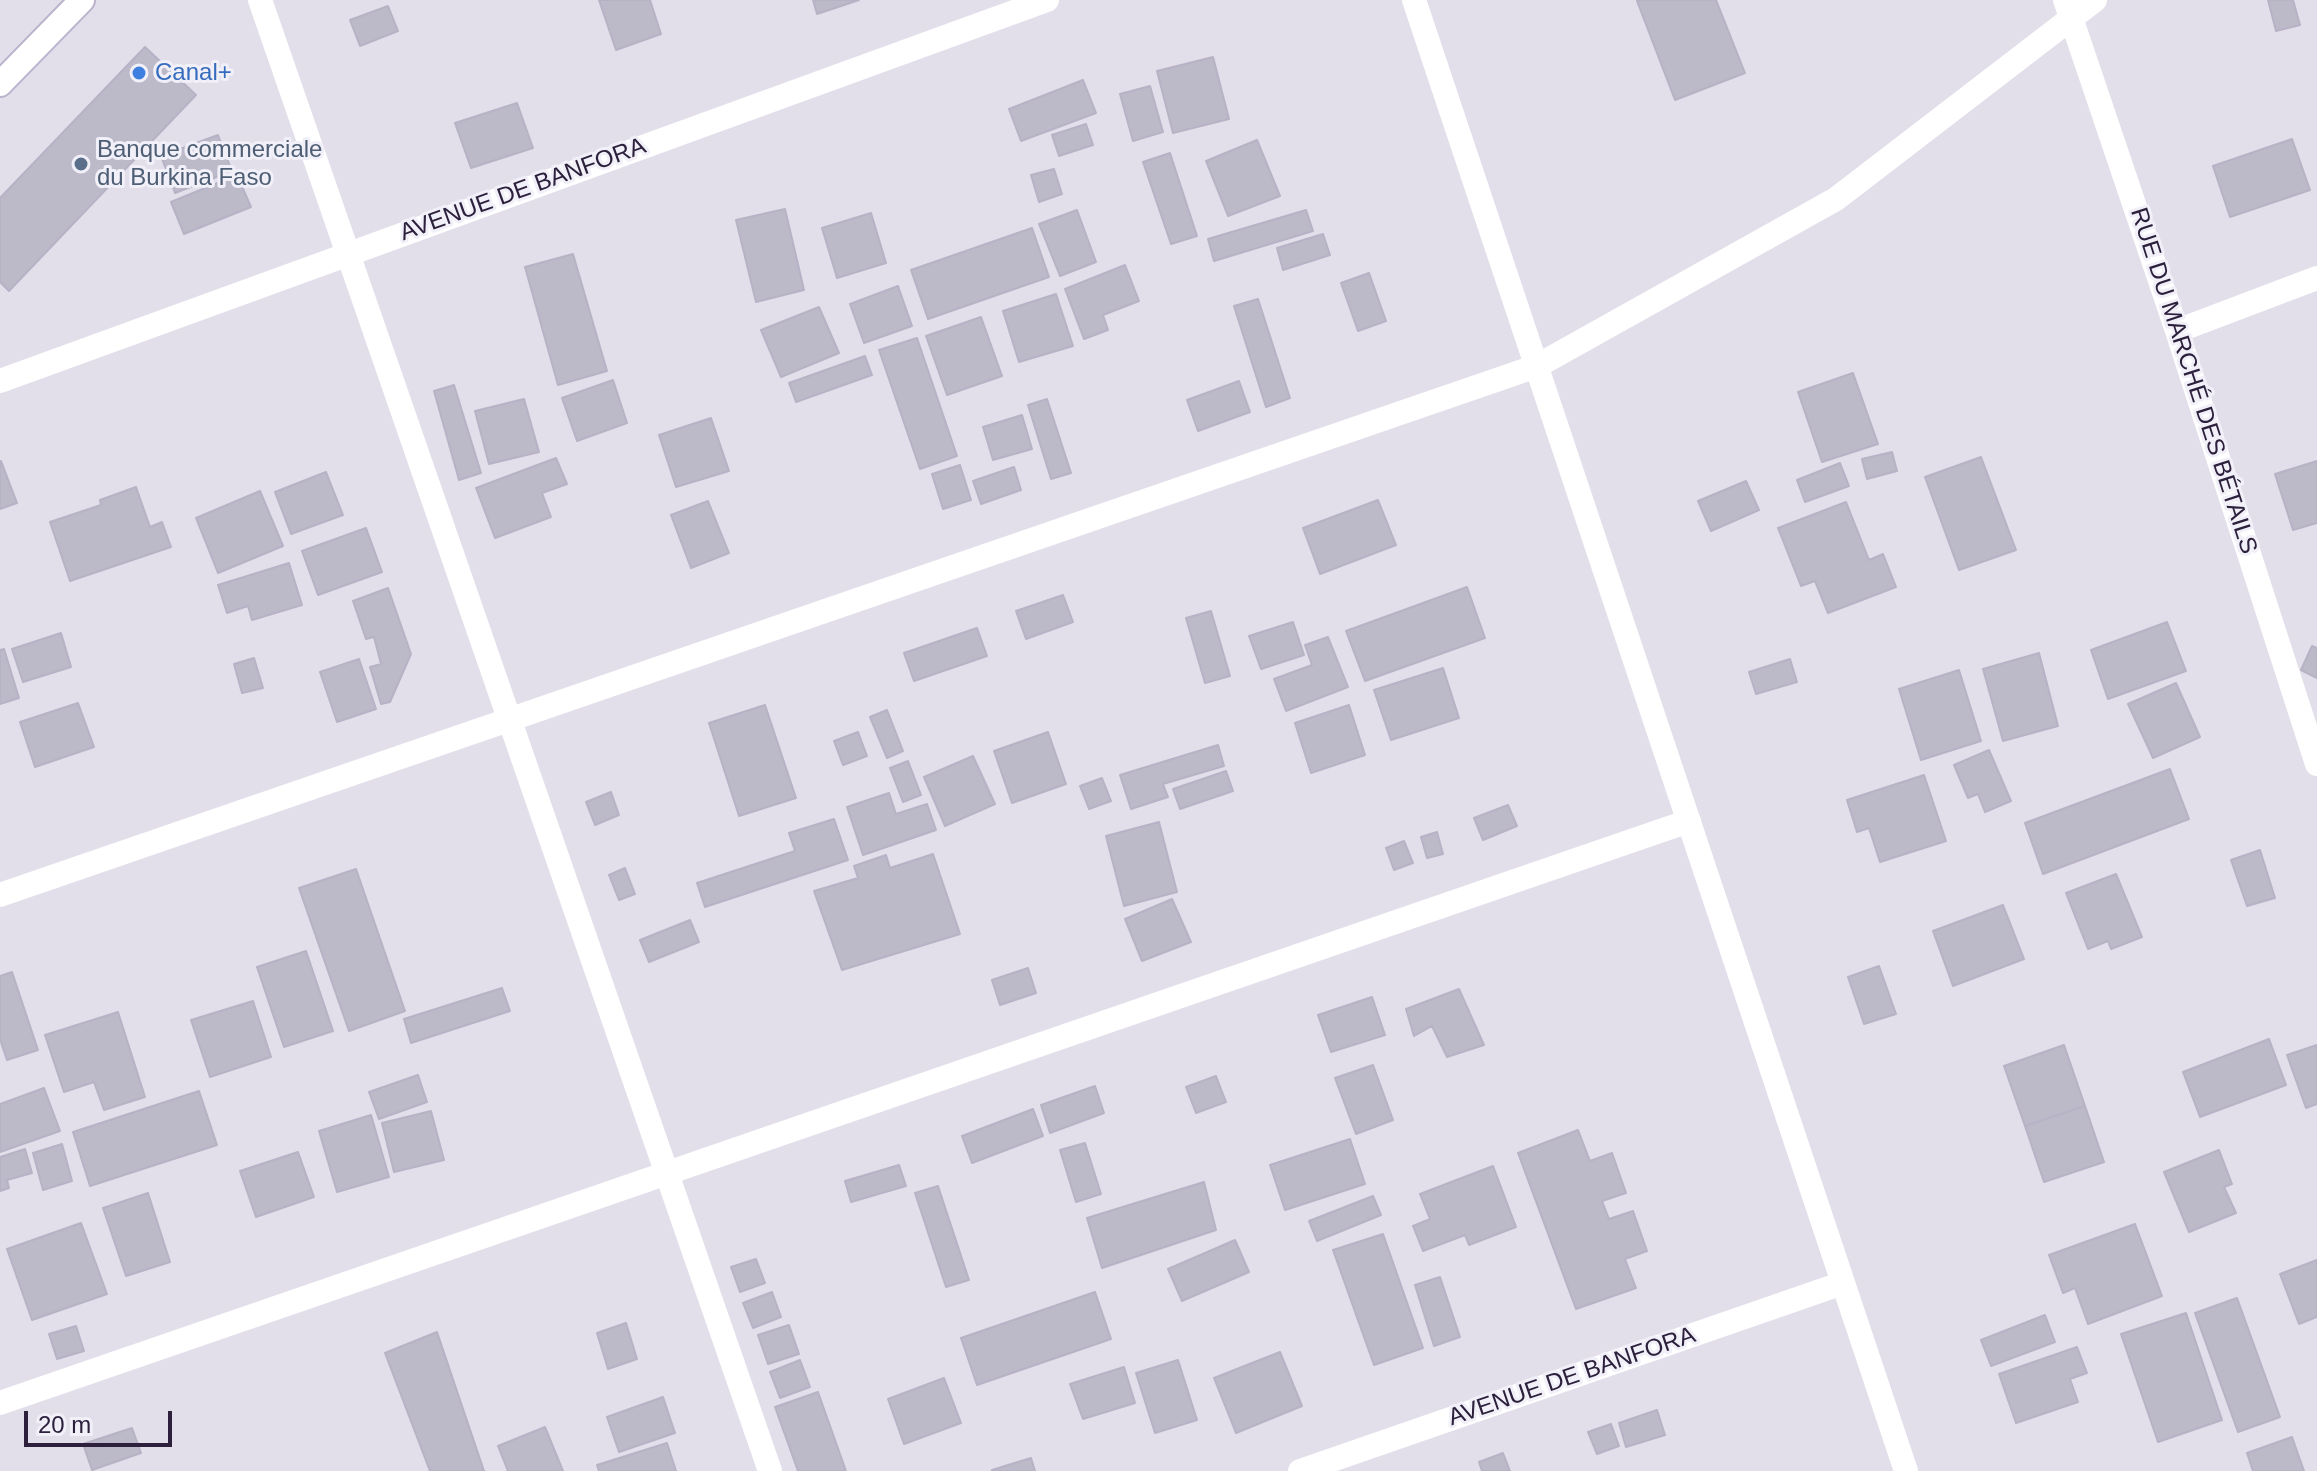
<!DOCTYPE html>
<meta charset="utf-8">
<style>
body{margin:0}
#map{position:relative;width:2317px;height:1471px;overflow:hidden;background:#e2dfeb;font-family:Arial,sans-serif}
canvas{display:block}
.scale{position:absolute;left:24px;top:1411px;width:148px;height:36px;box-sizing:border-box;border:4px solid #2c203c;border-top:0;padding-left:10px;font-size:24px;line-height:28px;white-space:nowrap;color:#2c203c;-webkit-text-stroke:6px #f1f0f8;paint-order:stroke}
</style>
<div id="map">
<canvas width="2317" height="1471"></canvas>
<div class="scale">20 m</div>
</div>
<script>
const context = document.querySelector('canvas').getContext('2d');
context.lineJoin = 'round';
function paint(path, color) {
  context.fillStyle = color;
  context.fill(path, 'evenodd');
}
function toPath(rows) {
  const path = new Path2D();
  for (const r of rows) {
    path.moveTo(r[0], r[1]);
    for (let i = 2; i < r.length; i += 2) path.lineTo(r[i], r[i + 1]);
  }
  return path;
}
function stroke(path, color, width, dash) {
  context.strokeStyle = color;
  context.lineWidth = width;
  context.lineCap = dash ? 'butt' : 'round';
  context.setLineDash(dash || []);
  context.stroke(path);
}
function label(font, color, halo, rows, align = 'center') {
  context.font = font + ' Arial,sans-serif';
  context.lineWidth = 6;
  context.setLineDash([]);
  context.textBaseline = 'middle';
  context.strokeStyle = halo;
  context.fillStyle = color;
  for (const [text, x, y, turn = 0] of rows) {
    context.save();
    context.translate(x, y);
    context.rotate((+turn || 0) * Math.PI / 180);
    context.textAlign = isNaN(turn) ? turn : align;
    if (halo) context.strokeText(text, 0, 0);
    context.fillText(text, 0, 0);
    context.restore();
  }
}
const building = toPath([
 [599,0,650,0,661,34,616,50,599,0],
 [813,0,859,0,817,14,813,0],
 [1641,0,1716,0,1745,73,1675,100,1637,1,1641,0],
 [2268,0,2293,0,2300,25,2276,31,2268,0],
 [388,6,398,31,360,46,350,20,388,6],
 [145,47,196,95,9,291,0,282,0,198,145,47],
 [1213,57,1229,119,1173,133,1157,71,1213,57],
 [1083,80,1096,113,1021,141,1009,109,1083,80],
 [1150,86,1163,132,1133,141,1120,94,1150,86],
 [517,103,533,148,471,168,455,123,517,103],
 [1086,124,1093,145,1059,156,1052,135,1086,124],
 [218,135,232,171,175,193,161,156,218,135],
 [2292,139,2310,190,2230,217,2213,166,2292,139],
 [1257,140,1280,196,1228,216,1206,161,1257,140],
 [1170,153,1197,236,1171,244,1143,162,1170,153],
 [1054,169,1062,194,1039,202,1031,175,1054,169],
 [237,175,251,207,184,234,171,202,237,175],
 [785,209,804,290,756,302,736,220,785,209],
 [1077,210,1096,262,1060,276,1039,224,1077,210],
 [1306,210,1313,231,1214,261,1208,239,1306,210],
 [871,213,886,263,837,278,822,228,871,213],
 [1032,228,1049,277,928,319,911,270,1032,228],
 [1323,234,1330,255,1283,270,1277,248,1323,234],
 [573,254,607,371,558,385,525,267,573,254],
 [1125,265,1139,301,1103,315,1108,330,1084,339,1065,289,1125,265],
 [1369,273,1386,321,1358,331,1341,283,1369,273],
 [898,286,912,326,864,343,850,304,898,286],
 [1056,294,1073,346,1019,362,1003,311,1056,294],
 [1258,299,1290,398,1266,407,1234,306,1258,299],
 [819,307,839,353,781,377,761,330,819,307],
 [981,317,1002,376,947,395,926,336,981,317],
 [917,338,957,456,920,469,879,350,917,338],
 [865,356,872,375,796,402,789,383,865,356],
 [1853,373,1878,444,1822,462,1798,392,1853,373],
 [613,380,627,423,577,441,562,398,613,380],
 [1239,381,1250,412,1198,431,1187,400,1239,381],
 [454,385,481,473,459,480,434,391,454,385],
 [524,399,539,452,489,464,475,411,524,399],
 [1047,399,1071,473,1051,479,1028,405,1047,399],
 [1022,415,1032,449,993,460,983,427,1022,415],
 [711,418,729,471,676,487,659,435,711,418],
 [1892,452,1897,471,1867,479,1862,459,1892,452],
 [1981,457,2016,550,1959,570,1925,477,1981,457],
 [556,458,567,484,542,493,551,517,495,538,476,488,556,458],
 [1,461,17,503,0,509,0,462,1,461],
 [2317,461,2317,523,2293,530,2275,474,2317,461],
 [1840,463,1849,486,1805,502,1797,480,1840,463],
 [960,465,971,500,943,509,932,474,960,465],
 [1014,467,1021,490,981,504,973,481,1014,467],
 [326,472,343,515,291,534,275,492,326,472],
 [1746,481,1759,510,1711,531,1698,501,1746,481],
 [136,487,150,527,162,522,171,547,70,581,50,522,101,505,100,500,136,487],
 [260,491,283,546,218,573,196,518,260,491],
 [1378,500,1396,545,1320,574,1303,528,1378,500],
 [708,501,729,553,691,568,671,515,708,501],
 [1846,502,1869,560,1883,554,1896,587,1828,613,1815,581,1801,586,1778,528,1846,502],
 [366,528,382,572,318,595,302,551,366,528],
 [289,563,302,605,252,620,248,606,227,613,218,585,289,563],
 [1467,587,1485,638,1365,681,1346,631,1467,587],
 [388,588,411,654,390,702,381,704,370,667,381,664,374,637,366,639,353,601,388,588],
 [1063,595,1073,622,1026,639,1016,611,1063,595],
 [1211,611,1230,676,1205,683,1186,618,1211,611],
 [1293,622,1304,655,1261,669,1249,636,1293,622],
 [2167,622,2186,671,2108,699,2091,650,2167,622],
 [977,628,987,656,914,681,904,653,977,628],
 [61,633,71,667,23,682,12,649,61,633],
 [1328,637,1348,687,1286,711,1274,679,1312,665,1305,645,1328,637],
 [2312,646,2317,648,2317,678,2301,670,2312,646],
 [4,649,19,698,0,704,0,650,4,649],
 [2039,653,2058,726,2003,741,1983,669,2039,653],
 [254,658,263,688,242,693,234,664,254,658],
 [359,659,376,709,337,722,320,672,359,659],
 [1790,659,1797,682,1756,694,1749,672,1790,659],
 [1443,668,1459,718,1391,740,1374,690,1443,668],
 [1959,670,1981,741,1921,760,1899,689,1959,670],
 [2176,683,2200,737,2153,758,2128,704,2176,683],
 [78,703,94,747,35,767,20,722,78,703],
 [765,705,796,798,739,816,709,723,765,705],
 [1349,705,1365,755,1311,773,1295,723,1349,705],
 [887,710,903,751,887,758,870,717,887,710],
 [858,732,867,756,843,765,834,741,858,732],
 [1048,732,1066,784,1012,803,994,751,1048,732],
 [1218,745,1224,766,1163,784,1168,797,1131,809,1120,775,1218,745],
 [1989,750,2011,801,1985,812,1978,794,1968,798,1954,765,1989,750],
 [973,756,995,804,945,826,924,777,973,756],
 [908,761,921,795,903,802,890,768,908,761],
 [2170,769,2189,819,2043,874,2025,823,2170,769],
 [1226,771,1233,791,1180,809,1173,789,1226,771],
 [1924,775,1946,841,1880,862,1869,828,1857,832,1847,800,1924,775],
 [1102,778,1111,801,1089,809,1080,786,1102,778],
 [611,792,619,815,595,825,586,802,611,792],
 [889,793,896,814,927,804,936,830,863,855,847,807,889,793],
 [1508,805,1517,826,1483,840,1474,818,1508,805],
 [834,819,848,860,705,907,697,883,795,851,789,833,834,819],
 [1159,822,1177,892,1124,906,1106,836,1159,822],
 [1437,832,1443,854,1427,858,1421,837,1437,832],
 [1404,841,1413,863,1394,870,1386,848,1404,841],
 [2260,850,2275,898,2247,906,2231,860,2260,850],
 [933,854,960,934,842,970,814,891,858,878,854,866,886,855,890,868,933,854],
 [625,868,635,894,619,900,609,875,625,868],
 [356,869,405,1011,349,1031,299,888,356,869],
 [2116,874,2142,937,2111,949,2108,941,2088,949,2066,893,2116,874],
 [1172,899,1191,942,1142,961,1125,919,1172,899],
 [2003,905,2024,959,1953,986,1933,931,2003,905],
 [690,920,699,942,649,962,640,940,690,920],
 [306,951,333,1031,284,1047,257,967,306,951],
 [1879,966,1896,1014,1864,1024,1848,977,1879,966],
 [1028,968,1036,993,1000,1005,992,980,1028,968],
 [12,972,38,1050,7,1060,0,1039,0,976,12,972],
 [502,988,510,1011,411,1043,404,1019,502,988],
 [1459,989,1484,1045,1447,1057,1432,1026,1414,1036,1406,1009,1459,989],
 [1372,997,1385,1035,1331,1052,1318,1015,1372,997],
 [253,1001,271,1057,210,1077,191,1020,253,1001],
 [118,1012,145,1097,104,1110,94,1082,64,1092,45,1035,118,1012],
 [2269,1039,2286,1085,2200,1117,2183,1072,2269,1039],
 [2064,1045,2085,1106,2025,1126,2004,1066,2064,1045],
 [2317,1045,2317,1104,2306,1108,2287,1055,2317,1045],
 [1373,1065,1393,1120,1356,1134,1335,1078,1373,1065],
 [418,1075,427,1102,379,1119,369,1092,418,1075],
 [1216,1076,1226,1102,1196,1113,1186,1087,1216,1076],
 [1095,1086,1104,1113,1050,1133,1041,1105,1095,1086],
 [44,1088,60,1131,0,1152,0,1104,44,1088],
 [199,1091,217,1145,90,1186,73,1132,199,1091],
 [2085,1106,2104,1162,2044,1182,2025,1126,2085,1106],
 [1033,1109,1043,1136,972,1163,962,1136,1033,1109],
 [431,1111,444,1160,394,1172,382,1123,431,1111],
 [371,1115,389,1177,337,1192,319,1131,371,1115],
 [1578,1130,1590,1161,1612,1153,1626,1193,1602,1201,1609,1219,1633,1211,1647,1251,1625,1259,1636,1288,1576,1309,1518,1153,1578,1130],
 [1350,1139,1365,1184,1285,1210,1270,1165,1350,1139],
 [1085,1143,1101,1194,1076,1202,1060,1150,1085,1143],
 [62,1144,72,1181,43,1190,33,1153,62,1144],
 [25,1149,32,1173,7,1180,9,1188,0,1191,0,1157,25,1149],
 [2219,1150,2232,1184,2224,1187,2236,1213,2189,1232,2164,1172,2219,1150],
 [298,1152,314,1197,256,1217,240,1171,298,1152],
 [899,1165,906,1186,851,1202,845,1181,899,1165],
 [1493,1166,1516,1227,1469,1245,1465,1235,1423,1251,1413,1226,1430,1219,1420,1194,1493,1166],
 [1204,1182,1216,1230,1102,1268,1087,1218,1204,1182],
 [938,1186,969,1280,946,1287,915,1193,938,1186],
 [148,1193,170,1262,126,1276,103,1208,148,1193],
 [1373,1196,1381,1215,1317,1241,1309,1221,1373,1196],
 [81,1223,107,1294,32,1320,7,1249,81,1223],
 [2135,1224,2162,1296,2088,1324,2075,1288,2063,1293,2049,1255,2135,1224],
 [1383,1234,1423,1348,1374,1365,1333,1250,1383,1234],
 [1235,1240,1249,1272,1182,1301,1168,1269,1235,1240],
 [756,1259,765,1283,740,1292,731,1267,756,1259],
 [2317,1260,2317,1317,2299,1324,2280,1274,2317,1260],
 [1440,1277,1460,1337,1434,1346,1415,1285,1440,1277],
 [772,1292,781,1317,753,1328,743,1303,772,1292],
 [1095,1292,1111,1339,977,1385,961,1338,1095,1292],
 [2237,1298,2280,1417,2238,1432,2195,1313,2237,1298],
 [2186,1313,2222,1420,2158,1442,2121,1334,2186,1313],
 [2045,1315,2055,1342,1991,1366,1981,1340,2045,1315],
 [626,1323,637,1359,608,1369,597,1333,626,1323],
 [789,1325,799,1354,768,1364,758,1335,789,1325],
 [76,1326,84,1351,57,1359,49,1334,76,1326],
 [437,1332,484,1471,430,1471,385,1353,437,1332],
 [2077,1347,2087,1373,2070,1379,2078,1402,2016,1423,1999,1374,2077,1347],
 [1280,1352,1302,1406,1236,1433,1214,1378,1280,1352],
 [800,1360,810,1387,780,1398,770,1372,800,1360],
 [1178,1360,1197,1420,1155,1433,1136,1373,1178,1360],
 [1124,1367,1135,1403,1083,1419,1070,1384,1124,1367],
 [944,1378,961,1423,904,1444,888,1399,944,1378],
 [818,1392,846,1471,798,1471,775,1407,818,1392],
 [663,1397,675,1433,619,1452,607,1417,663,1397],
 [1657,1410,1665,1435,1626,1447,1619,1423,1657,1410],
 [1611,1424,1619,1446,1597,1454,1588,1432,1611,1424],
 [545,1427,563,1471,508,1471,498,1446,545,1427],
 [132,1428,141,1453,92,1470,83,1444,132,1428],
 [2292,1437,2304,1471,2253,1471,2247,1453,2292,1437],
 [667,1443,676,1471,599,1471,597,1465,667,1443],
 [1503,1453,1510,1471,1482,1471,1479,1462,1503,1453],
 [1031,1458,1035,1471,992,1471,992,1470,1031,1458]
]);
const street = toPath([
 [260,0,770,1471],
 [1414,0,1906,1471],
 [2065,0,2177,331,2317,764],
 [2177,331,2317,278],
 [0,381,1047,0],
 [0,895,1537,366,1836,199,2095,0],
 [0,1403,1689,821],
 [1300,1471,1843,1283]
]);
const secondary = toPath([
 [0,84,82,0]
]);
const markers = [
 [139,73,8,"#3f7fe0"],
 [81,164,8,"#5c6f8a"]
];
const shopNames = [
 ["Canal+",155,73]
];
const serviceNames = [
 ["Banque commerciale",97,150],
 ["du Burkina Faso",97,178]
];
const streetNames = [
 ["AVENUE DE BANFORA",523,190,-20],
 ["RUE DU MARCHÉ DES BÉTAILS",2193,381,72],
 ["AVENUE DE BANFORA",1572,1377,-19]
];
paint(building, '#bcb9c9');
stroke(building, '#b7b2c5', 2);
stroke(secondary, '#bbb2cc', 28);
stroke(street, '#fff', 24);
stroke(secondary, '#fff', 24);
for (const [x, y, r, color] of markers) {
  const dot = new Path2D();
  dot.arc(x, y, r, 0, 2 * Math.PI);
  context.fillStyle = color;
  context.fill(dot);
  stroke(dot, '#f1f0f8', 3);
}
label('24px', '#366cbe', '#f1f0f8', shopNames, 'left');
label('24px', '#4e5e75', '#f1f0f8', serviceNames, 'left');
label('24px', '#2c203c', '#f1f0f8', streetNames);
</script>
